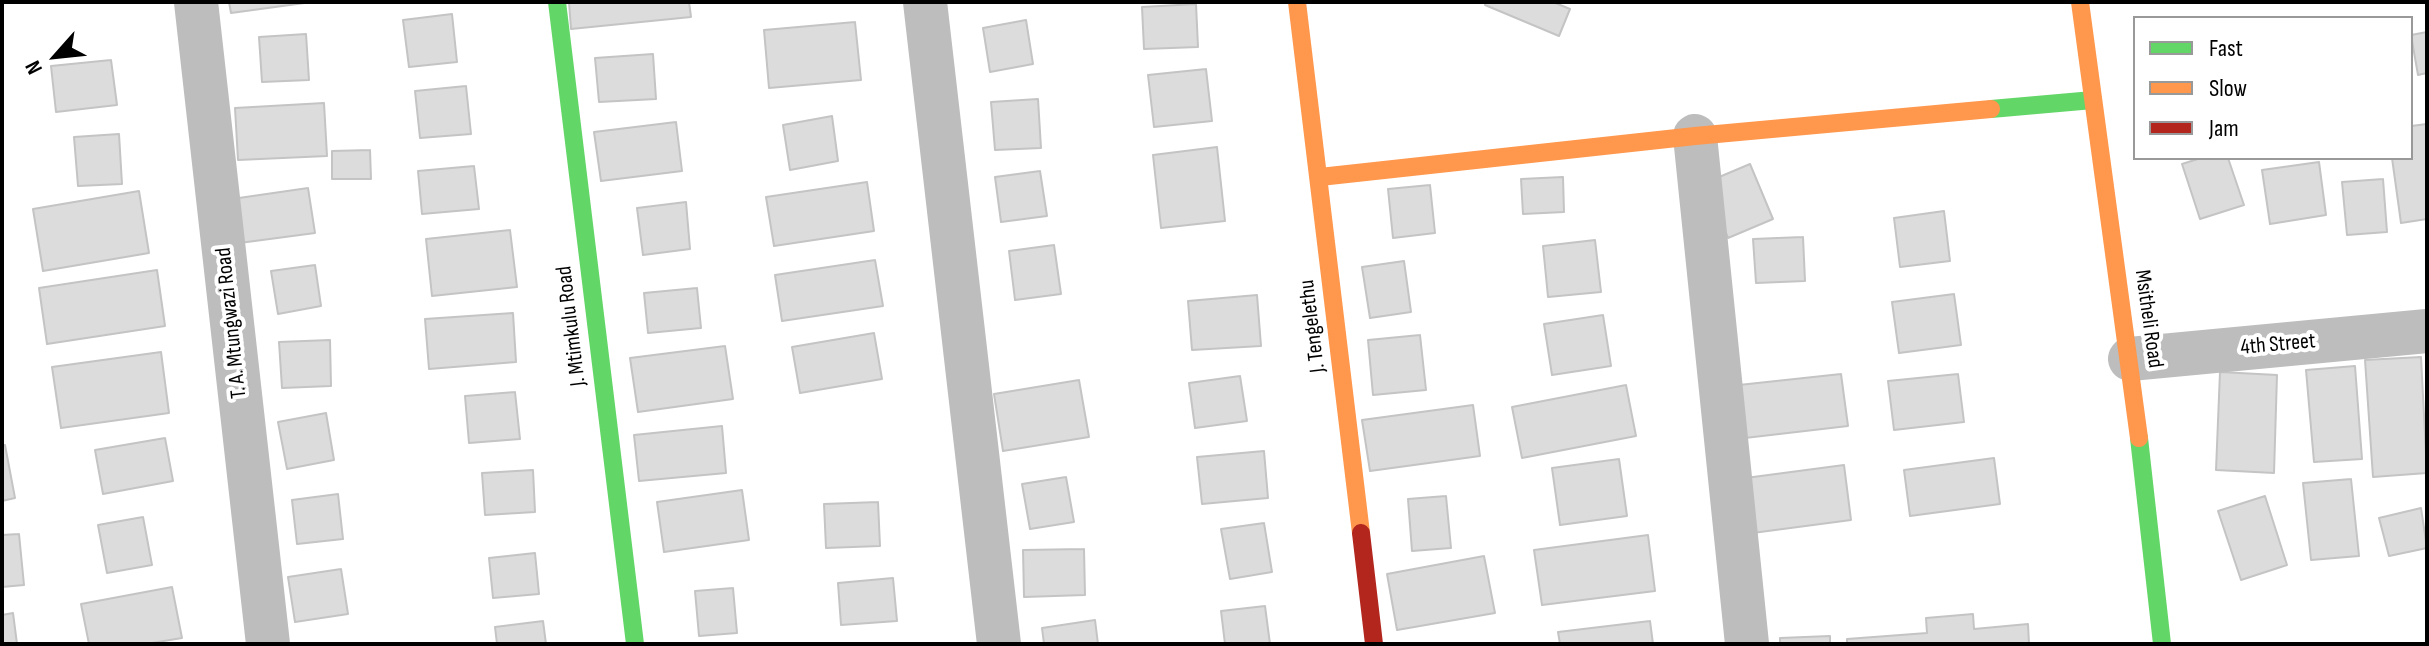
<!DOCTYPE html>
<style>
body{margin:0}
#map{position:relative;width:2429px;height:646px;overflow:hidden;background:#fff;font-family:"Sofia Sans Condensed",sans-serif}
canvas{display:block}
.frame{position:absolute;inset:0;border:4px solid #000;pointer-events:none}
.legend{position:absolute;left:2133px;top:16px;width:280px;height:144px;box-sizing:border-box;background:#fff;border:2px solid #999;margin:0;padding:10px 14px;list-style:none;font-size:24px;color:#000}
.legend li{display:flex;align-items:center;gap:16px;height:40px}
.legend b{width:40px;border:2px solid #999}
.north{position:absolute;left:16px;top:16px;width:80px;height:80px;-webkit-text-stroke:6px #fff;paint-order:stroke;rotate:243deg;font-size:22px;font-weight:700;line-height:32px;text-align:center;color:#000}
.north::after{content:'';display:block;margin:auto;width:28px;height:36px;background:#000;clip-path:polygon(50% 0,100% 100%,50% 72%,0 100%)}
</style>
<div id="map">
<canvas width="2429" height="646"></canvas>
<div class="frame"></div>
<ul class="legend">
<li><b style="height:10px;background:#63d668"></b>Fast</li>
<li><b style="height:10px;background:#ff974d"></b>Slow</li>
<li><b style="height:10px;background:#b3261e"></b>Jam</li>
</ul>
<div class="north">N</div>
</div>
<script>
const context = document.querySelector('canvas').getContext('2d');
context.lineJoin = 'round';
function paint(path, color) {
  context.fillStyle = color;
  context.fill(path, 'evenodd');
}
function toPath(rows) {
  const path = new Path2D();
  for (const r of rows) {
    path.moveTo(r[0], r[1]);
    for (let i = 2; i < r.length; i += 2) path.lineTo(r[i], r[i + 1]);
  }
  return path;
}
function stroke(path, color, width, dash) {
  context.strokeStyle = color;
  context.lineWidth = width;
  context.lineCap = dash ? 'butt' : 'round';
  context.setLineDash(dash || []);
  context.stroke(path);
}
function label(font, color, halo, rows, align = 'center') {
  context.font = font + ' "Sofia Sans Condensed",sans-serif';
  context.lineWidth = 8;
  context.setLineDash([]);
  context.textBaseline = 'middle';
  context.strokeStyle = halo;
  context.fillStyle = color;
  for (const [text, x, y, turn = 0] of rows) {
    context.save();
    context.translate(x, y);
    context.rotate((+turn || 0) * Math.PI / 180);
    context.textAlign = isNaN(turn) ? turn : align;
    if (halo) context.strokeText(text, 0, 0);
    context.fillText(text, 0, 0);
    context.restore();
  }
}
const building = toPath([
 [229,2,312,2,231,13,229,2],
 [569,2,689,2,691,17,571,29,569,2],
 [1486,2,1553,2,1570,9,1559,36,1485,5,1486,2],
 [1196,4,1198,47,1144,49,1142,7,1196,4],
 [452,14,457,62,409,67,403,20,452,14],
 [1026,20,1033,64,990,72,983,28,1026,20],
 [855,22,861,80,769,88,764,30,855,22],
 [2427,32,2427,73,2418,75,2411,35,2427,32],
 [306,34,309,80,262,82,259,37,306,34],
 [653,54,656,99,599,102,595,58,653,54],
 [111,60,117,105,56,112,51,66,111,60],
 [1206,69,1212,121,1154,127,1148,75,1206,69],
 [466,86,471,134,420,138,415,91,466,86],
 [1038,99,1041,148,995,150,991,102,1038,99],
 [324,103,327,156,238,160,235,108,324,103],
 [832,116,838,161,790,170,783,125,832,116],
 [676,122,682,171,601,181,594,132,676,122],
 [2427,124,2427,219,2401,223,2392,158,2411,158,2411,126,2427,124],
 [119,134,122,184,78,186,74,137,119,134],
 [1217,147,1225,221,1161,228,1153,155,1217,147],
 [370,150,371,179,332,179,332,151,370,150],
 [2201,158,2228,158,2244,205,2200,219,2182,164,2201,158],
 [2319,162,2326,215,2270,224,2262,170,2319,162],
 [1750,164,1773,219,1728,238,1705,183,1750,164],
 [474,166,479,209,422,214,418,171,474,166],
 [1040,171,1047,216,1001,222,995,177,1040,171],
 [1563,177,1564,212,1523,214,1521,179,1563,177],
 [2383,179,2387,232,2347,235,2342,182,2383,179],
 [867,182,874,231,774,246,766,197,867,182],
 [1430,185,1435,233,1393,238,1388,189,1430,185],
 [308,188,315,233,232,244,225,200,308,188],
 [139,191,149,253,43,271,33,209,139,191],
 [686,202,690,249,643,255,637,208,686,202],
 [1944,211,1950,261,1900,267,1894,218,1944,211],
 [510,230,517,287,432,296,426,239,510,230],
 [1803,237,1805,281,1756,283,1753,239,1803,237],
 [1595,240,1601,292,1548,297,1543,246,1595,240],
 [1054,245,1061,294,1015,300,1009,251,1054,245],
 [875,260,883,306,782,321,775,275,875,260],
 [1404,261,1411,312,1370,318,1362,267,1404,261],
 [315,265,321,306,278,314,271,271,315,265],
 [157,270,165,326,47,344,39,288,157,270],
 [697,288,701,328,648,333,644,293,697,288],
 [1954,294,1961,345,1899,353,1892,302,1954,294],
 [1257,295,1261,346,1192,350,1188,301,1257,295],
 [513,313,516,362,429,369,425,319,513,313],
 [1603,315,1611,366,1552,375,1544,324,1603,315],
 [874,333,882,379,800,393,792,347,874,333],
 [1420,335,1426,390,1373,395,1368,340,1420,335],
 [330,340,331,386,282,388,279,342,330,340],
 [725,346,733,399,638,412,630,358,725,346],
 [161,352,169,413,61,428,52,367,161,352],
 [2421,357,2427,473,2373,477,2365,360,2421,357],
 [2355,366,2362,459,2314,462,2306,370,2355,366],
 [2220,372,2277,375,2274,473,2216,470,2220,372],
 [1841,374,1848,426,1745,438,1739,385,1841,374],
 [1958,374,1964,422,1894,430,1888,381,1958,374],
 [1240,376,1247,421,1195,428,1189,383,1240,376],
 [1079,380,1089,437,1003,451,994,394,1079,380],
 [1626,385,1636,436,1522,458,1512,407,1626,385],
 [515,392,520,439,469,443,465,396,515,392],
 [1473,405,1480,456,1370,471,1362,420,1473,405],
 [326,413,334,460,287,469,278,422,326,413],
 [722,426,726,473,639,481,634,435,722,426],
 [165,438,173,481,103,494,95,450,165,438],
 [2,445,5,445,15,498,2,501,2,445],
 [1264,451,1268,498,1202,504,1197,457,1264,451],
 [1994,458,2000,504,1910,516,1904,470,1994,458],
 [1619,459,1627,516,1560,525,1552,468,1619,459],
 [1844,465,1851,520,1745,534,1738,479,1844,465],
 [533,470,535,512,485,515,482,473,533,470],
 [1066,477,1074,522,1030,529,1022,484,1066,477],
 [2351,479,2359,556,2311,560,2303,483,2351,479],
 [742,490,749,540,664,552,657,502,742,490],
 [338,494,343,539,297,544,292,500,338,494],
 [1446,496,1451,548,1412,551,1408,499,1446,496],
 [2265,496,2287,565,2241,580,2218,511,2265,496],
 [878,502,880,546,826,548,824,504,878,502],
 [2421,508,2427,548,2389,556,2379,518,2421,508],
 [143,517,152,565,107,573,98,525,143,517],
 [1264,523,1272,572,1230,579,1221,529,1264,523],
 [19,534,24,585,2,587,2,535,19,534],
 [1648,535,1655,591,1542,605,1534,550,1648,535],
 [1084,549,1085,595,1024,597,1023,550,1084,549],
 [535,553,539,594,493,598,489,558,535,553],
 [1484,556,1495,613,1397,630,1387,574,1484,556],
 [341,569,348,614,295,622,288,577,341,569],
 [893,578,897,621,841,625,838,583,893,578],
 [172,587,182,638,146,644,89,644,81,604,172,587],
 [733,588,737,633,699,636,695,591,733,588],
 [1265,606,1270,644,1225,644,1221,611,1265,606],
 [13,613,17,644,2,644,2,615,13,613],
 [1973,614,1974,629,2028,624,2029,644,1847,644,1847,639,1927,633,1926,618,1973,614],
 [1095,620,1098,644,1044,644,1042,628,1095,620],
 [543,621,546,644,497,644,495,627,543,621],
 [1650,621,1653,644,1560,644,1558,632,1650,621],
 [1830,636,1830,644,1780,644,1780,638,1830,636]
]);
const street = toPath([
 [196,2,268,644],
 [925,2,999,644],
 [1695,136,1747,644],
 [2130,359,2427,331]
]);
const fast = toPath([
 [557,2,635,644],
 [1991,109,2093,100],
 [2139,438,2162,644]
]);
const slow = toPath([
 [1297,2,1361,533],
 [2080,2,2139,438],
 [1320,177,1695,136,1991,109]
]);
const jam = toPath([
 [1361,533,1374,644]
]);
const streetNames = [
 ["Msitheli Road",2148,319,82],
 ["T. A. Mtungwazi Road",232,323,-96],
 ["J. Mtimkulu Road",572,326,-97],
 ["J. Tengelethu",1313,326,-97],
 ["4th Street",2278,345,-5]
];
paint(building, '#dcdcdc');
stroke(building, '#c4c4c4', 2);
stroke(street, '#bdbdbd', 44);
stroke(fast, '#63d668', 18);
stroke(slow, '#ff974d', 18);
stroke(jam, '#b3261e', 18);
label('22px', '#000', '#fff', streetNames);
</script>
